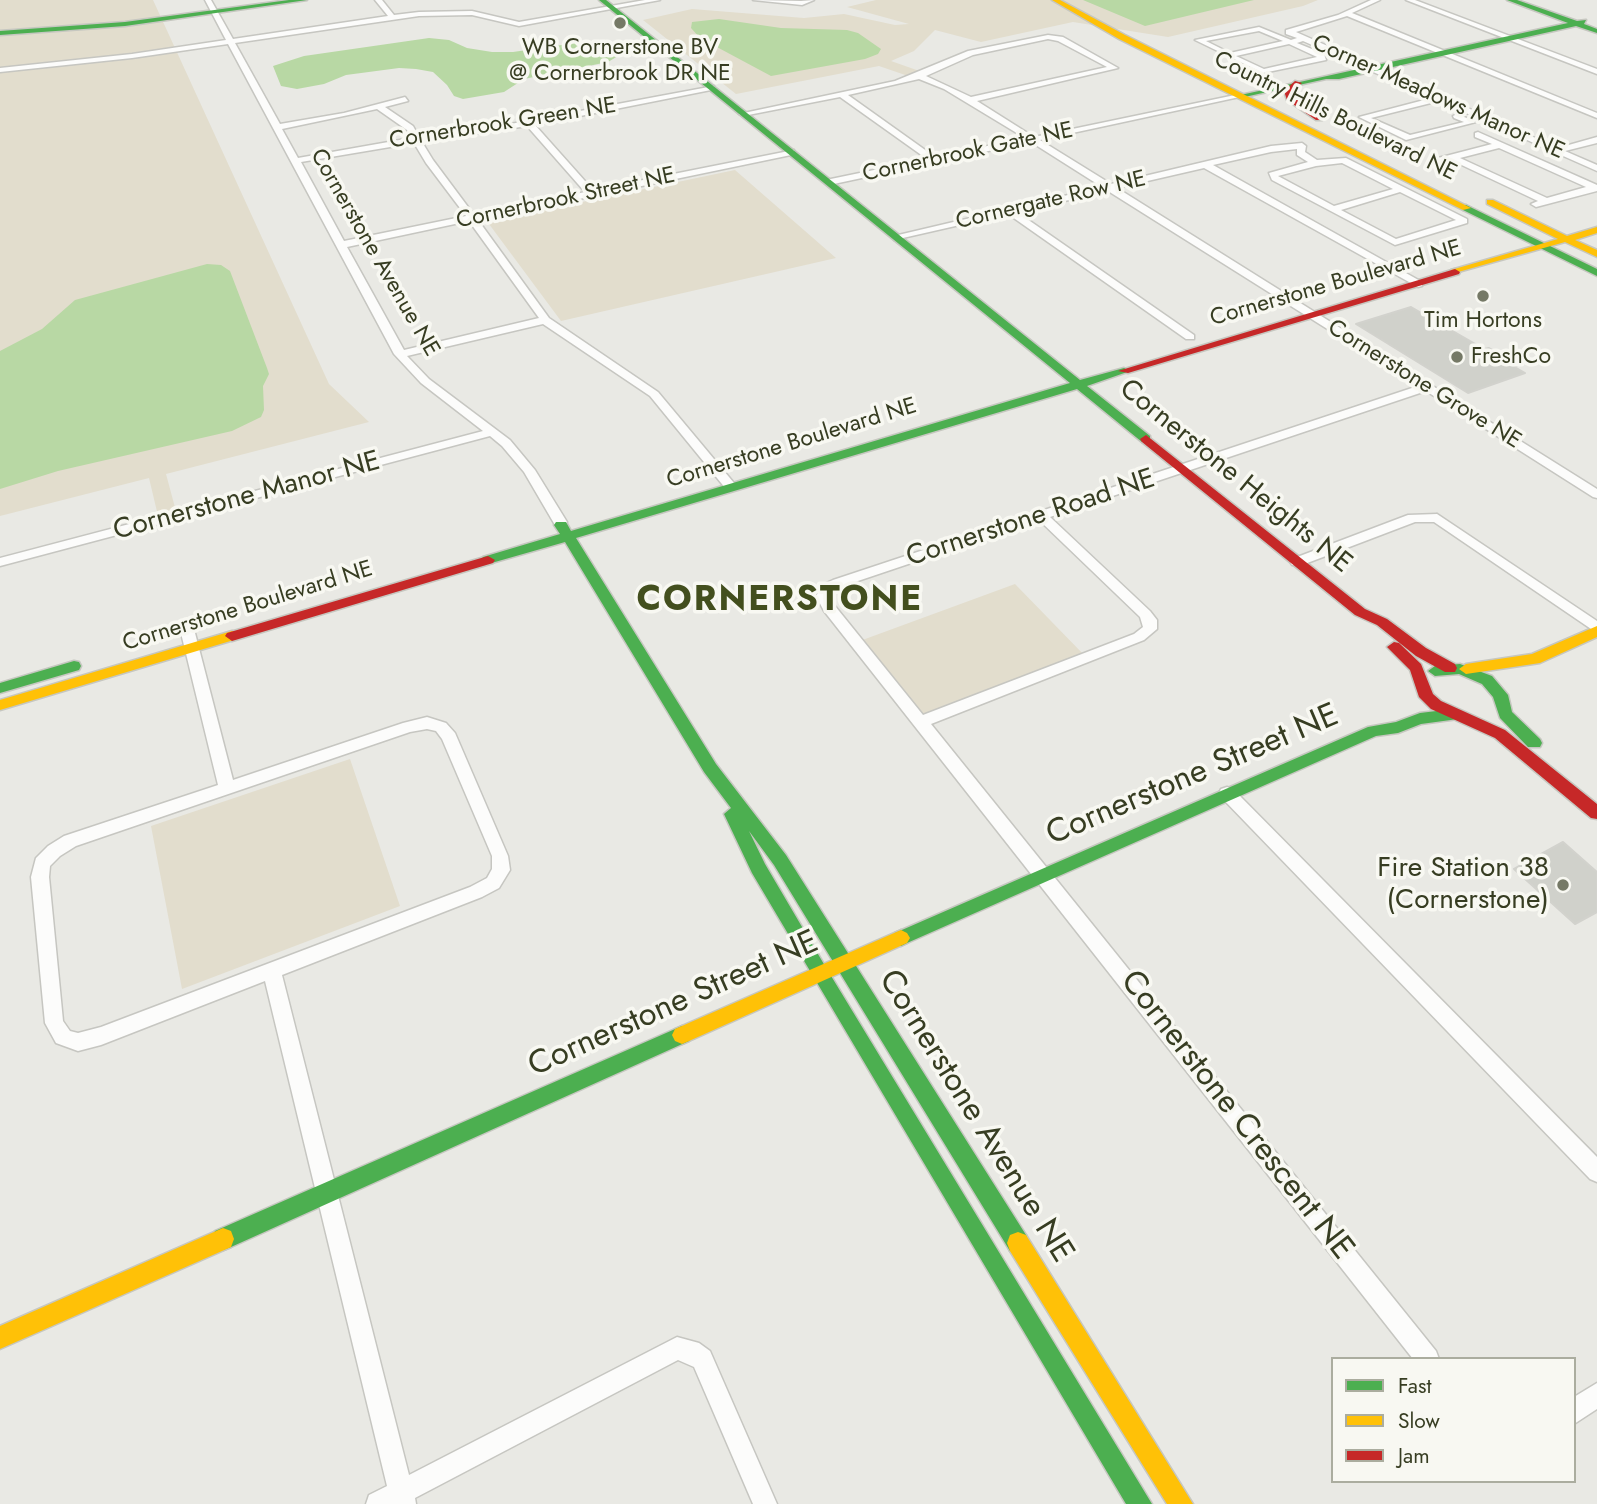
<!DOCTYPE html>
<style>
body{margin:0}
#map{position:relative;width:1597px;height:1504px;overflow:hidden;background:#e9e9e4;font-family:Jost,sans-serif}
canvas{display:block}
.legend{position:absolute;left:1331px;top:1357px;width:245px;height:126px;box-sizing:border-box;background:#f8f8f2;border:2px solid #abad9f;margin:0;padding:9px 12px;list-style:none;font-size:21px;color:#373d22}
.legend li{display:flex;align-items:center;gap:14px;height:35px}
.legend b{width:35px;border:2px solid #abad9f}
</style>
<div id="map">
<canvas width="1597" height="1504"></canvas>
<ul class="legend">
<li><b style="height:9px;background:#4caf50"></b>Fast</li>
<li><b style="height:9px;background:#ffc107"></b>Slow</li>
<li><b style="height:9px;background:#c62828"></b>Jam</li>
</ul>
</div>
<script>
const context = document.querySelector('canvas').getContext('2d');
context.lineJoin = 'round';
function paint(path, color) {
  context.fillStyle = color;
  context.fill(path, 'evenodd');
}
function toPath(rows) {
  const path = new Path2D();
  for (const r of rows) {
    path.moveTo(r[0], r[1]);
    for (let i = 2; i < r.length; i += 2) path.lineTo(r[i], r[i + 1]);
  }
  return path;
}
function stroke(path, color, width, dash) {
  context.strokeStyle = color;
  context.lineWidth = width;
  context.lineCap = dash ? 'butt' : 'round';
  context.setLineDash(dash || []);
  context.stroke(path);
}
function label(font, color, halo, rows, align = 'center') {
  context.font = font + ' Jost,sans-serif';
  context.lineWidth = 7;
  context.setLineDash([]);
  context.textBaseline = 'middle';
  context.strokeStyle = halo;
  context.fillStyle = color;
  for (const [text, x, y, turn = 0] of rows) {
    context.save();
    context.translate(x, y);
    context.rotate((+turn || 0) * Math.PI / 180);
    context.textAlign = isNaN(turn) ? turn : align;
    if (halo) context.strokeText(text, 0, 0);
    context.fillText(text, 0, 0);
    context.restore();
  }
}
const green = toPath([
 [0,0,153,0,329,384,369,422,166,474,177,515,159,520,149,478,0,516],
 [876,0,1318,0,1303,6,1168,37,1073,22,981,42,935,30,914,51,891,61,925,73,914,78,879,66,736,94,643,20,692,9,804,18,844,14,895,25,909,24,847,7],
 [735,170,836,258,561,321,489,224,496,220],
 [1015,584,1086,657,921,722,857,642],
 [350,759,400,906,182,989,151,826]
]);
const water = toPath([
 [1083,0,1254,0,1145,26],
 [719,19,781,28,847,30,858,33,881,49,878,54,865,59,771,76,700,38,691,28,692,22],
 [429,38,449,40,467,48,492,52,513,52,589,41,605,44,618,56,608,62,524,79,504,92,463,99,454,96,447,85,433,72,416,69,399,68,346,75,324,84,297,89,281,86,273,66,304,56],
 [207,264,221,265,230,271,267,368,269,374,263,386,264,410,261,417,232,431,58,471,0,489,0,351,42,329,75,300]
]);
const building = toPath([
 [1411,307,1484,349,1489,348,1518,365,1513,366,1525,373,1468,393,1356,324,1411,307],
 [1563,842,1597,872,1597,912,1575,924,1514,869,1563,842]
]);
const street = toPath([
 [205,0,211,0,233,39,388,16,375,0,382,0,394,15,419,12,472,11,519,22,645,0,660,0,519,26,472,15,419,16,235,43,280,124,344,113,405,97,408,101,385,107,413,126,419,137,505,125,714,86,711,90,535,125,593,190,794,150,794,154,791,155,478,220,549,318,658,392,734,483,734,489,726,489,650,396,543,324,407,356,429,379,510,440,535,470,567,522,565,525,555,525,524,472,502,446,490,436,0,566,0,558,483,431,421,383,394,354,228,44,132,58,0,72,0,68,132,54,226,40,205,0],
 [377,109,407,130,411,138,298,158,282,129,377,109],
 [527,126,585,192,474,215,433,160,422,142,527,126],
 [414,143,426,163,466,216,344,241,301,162,414,143],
 [469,221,539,318,404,350,347,247,469,221],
 [753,0,801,1,814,0,802,5,753,0],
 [1371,0,1380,0,1352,13,1597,113,1597,118,1347,16,1296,32,1558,148,1597,137,1597,143,1565,151,1597,165,1597,171,1439,101,1371,118,1410,135,1464,122,1454,118,1453,116,1457,114,1476,122,1406,140,1359,117,1432,98,1303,41,1297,43,1324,54,1326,60,1263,73,1195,40,1259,27,1291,40,1297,38,1286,34,1286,30,1338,15,1371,0],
 [1259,31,1283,41,1230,53,1206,41,1259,31],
 [1289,44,1317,57,1264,69,1236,56,1289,44],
 [1406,0,1415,0,1597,69,1597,74,1406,0],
 [1048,35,1063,37,1118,68,977,101,1034,137,1240,94,1244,96,1040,140,1111,184,1271,146,1302,143,1306,146,1305,152,1317,160,1346,158,1467,219,1467,223,1395,245,1272,180,1269,173,1308,162,1297,155,1297,149,1271,152,1213,165,1422,282,1422,286,1418,287,1204,168,1117,188,1597,489,1597,498,1593,497,1426,391,1050,517,1150,611,1157,620,1157,629,1144,640,931,724,1436,1351,1439,1359,1413,1359,824,611,816,596,824,584,833,580,1418,386,1108,191,1017,212,1194,335,1194,339,1186,339,1008,214,894,240,894,236,1102,187,1031,142,941,161,941,165,938,166,932,163,829,185,824,182,826,180,927,159,840,97,743,116,739,114,895,81,968,51,1048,35],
 [1048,39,1058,41,1107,67,971,97,926,76,973,55,1048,39],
 [919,79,944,89,1025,138,935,157,848,95,919,79],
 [1342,163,1393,189,1334,206,1278,176,1316,166,1342,163],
 [1400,192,1456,220,1396,239,1341,210,1400,192],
 [1039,520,1140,617,1143,627,1134,634,923,715,835,606,830,596,834,590,843,586,1039,520],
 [1478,132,1597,185,1597,191,1536,207,1531,204,1538,201,1451,160,1438,162,1438,158,1492,144,1475,137,1475,133,1478,132],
 [1499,148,1586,187,1547,198,1460,158,1499,148],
 [1437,514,1597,621,1597,633,1434,522,1415,522,1302,565,1292,565,1290,562,1292,559,1408,515,1437,514],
 [188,628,195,633,233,780,403,723,427,717,446,723,455,733,508,856,510,870,499,888,482,897,282,975,409,1475,677,1337,699,1343,710,1351,777,1504,753,1504,694,1367,678,1360,415,1498,416,1504,366,1504,369,1495,387,1486,265,981,101,1045,78,1051,56,1043,45,1023,31,877,36,858,48,846,64,836,218,785,181,633,188,628],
 [427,729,436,731,442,739,492,856,492,869,487,878,470,887,101,1027,78,1033,70,1031,63,1021,49,877,50,866,60,856,76,846,410,732,427,729],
 [1227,787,1233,789,1597,1157,1597,1182,1590,1179,1221,797,1219,793,1221,789,1227,787],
 [1597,1383,1597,1409,1574,1424,1574,1397,1597,1383]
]);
const fast = toPath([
 [289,0,307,0,125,26,0,35,0,31,125,22,289,0],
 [599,0,606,0,1080,380,1124,368,1130,371,1087,386,1150,436,1150,442,1142,442,1077,389,576,538,716,764,786,855,1026,1235,1029,1243,1026,1251,1018,1254,1010,1251,774,865,749,831,765,864,825,966,1152,1504,1126,1504,752,873,724,814,731,808,704,772,565,542,488,564,481,560,483,557,560,534,554,525,556,522,566,522,571,531,1070,383,599,0],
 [1507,0,1517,0,1577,21,1586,20,1584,24,1597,29,1597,33,1576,26,1339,79,1326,79,1240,98,1236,96,1568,23,1507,0],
 [1466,205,1597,269,1597,276,1463,210,1463,206,1466,205],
 [74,661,79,662,81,666,79,670,0,693,0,683,74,661],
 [1460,664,1492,676,1508,695,1512,712,1540,739,1542,743,1540,747,1528,747,1500,718,1493,697,1482,684,1459,674,1435,676,1428,671,1435,666,1460,664],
 [1453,709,1461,715,1458,719,1421,724,1398,733,1376,736,907,943,901,946,895,943,892,938,895,933,1368,727,1396,722,1420,713,1453,709],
 [682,1026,689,1029,692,1035,689,1041,231,1247,223,1250,215,1247,212,1239,215,1231,682,1026]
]);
const slow = toPath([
 [1052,0,1060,0,1125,35,1471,208,1463,210,1119,39,1052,0],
 [1487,200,1493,200,1567,236,1597,227,1597,233,1575,240,1597,250,1597,257,1565,242,1451,274,1451,270,1558,239,1487,204,1487,200],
 [1597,626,1597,637,1540,663,1466,674,1459,669,1466,664,1532,654,1597,626],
 [232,631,237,633,239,636,237,639,0,710,0,700,232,631],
 [901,930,907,933,910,938,907,943,689,1041,682,1044,675,1041,672,1035,675,1029,901,930],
 [223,1228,231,1231,234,1239,231,1247,0,1349,0,1326,223,1228],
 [1018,1232,1026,1235,1193,1504,1167,1504,1010,1251,1007,1243,1010,1235,1018,1232]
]);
const jam = toPath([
 [1295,81,1302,83,1292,92,1294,97,1322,116,1322,120,1316,120,1287,100,1284,91,1295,81],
 [1455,269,1460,272,1459,274,1128,373,1118,371,1455,269],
 [1146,435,1365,609,1387,619,1426,648,1455,664,1457,668,1455,672,1445,672,1416,656,1377,625,1355,615,1142,442,1140,439,1146,435],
 [488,556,495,560,493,563,232,641,225,636,227,633,488,556],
 [1394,642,1399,643,1421,664,1433,694,1441,701,1505,730,1597,804,1597,819,1591,818,1495,738,1431,709,1419,697,1410,670,1387,647,1394,642]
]);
const markers = [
 [620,23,7,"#757966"],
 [1483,296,7,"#757966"],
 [1457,357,7,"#757966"],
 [1563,885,7,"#757966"]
];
const farPoinames = [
 ["WB Cornerstone BV",620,48],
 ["@ Cornerbrook DR NE",620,74],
 ["Tim Hortons",1483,321],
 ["FreshCo",1471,357,"left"]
];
const farStreetnames = [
 ["Corner Meadows Manor NE",1438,98,24],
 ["Country Hills Boulevard NE",1335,117,26],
 ["Cornerbrook Green NE",503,124,-9],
 ["Cornerbrook Gate NE",968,153,-12],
 ["Cornerbrook Street NE",566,199,-12],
 ["Cornergate Row NE",1051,201,-13],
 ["Cornerstone Avenue NE",374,253,60],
 ["Cornerstone Boulevard NE",1336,284,-16],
 ["Cornerstone Grove NE",1424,385,32],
 ["Cornerstone Boulevard NE",792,444,-17],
 ["Cornerstone Boulevard NE",248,607,-17]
];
const streetNames = [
 ["Cornerstone Heights NE",1235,477,39],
 ["Cornerstone Manor NE",247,497,-15],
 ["Cornerstone Road NE",1031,519,-18]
];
const poiNames = [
 ["Fire Station 38",1549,869],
 ["(Cornerstone)",1549,901]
];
const nearStreetnames = [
 ["Cornerstone Street NE",1193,776,-23],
 ["Cornerstone Street NE",674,1005,-24],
 ["Cornerstone Crescent NE",1236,1116,52],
 ["Cornerstone Avenue NE",975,1117,58]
];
const districtNames = [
 ["CORNERSTONE",780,602]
];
paint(green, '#e2ddcd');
paint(water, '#b8d8a4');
paint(building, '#d0d1cb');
stroke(building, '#d2d2cd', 2);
stroke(street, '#c6c6c1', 3);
stroke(fast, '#c6c7c0', 3);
stroke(slow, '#c6c7c0', 3);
stroke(jam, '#c6c7c0', 3);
paint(street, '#fcfcfb');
paint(fast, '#4caf50');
paint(slow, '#ffc107');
paint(jam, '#c62828');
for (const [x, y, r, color] of markers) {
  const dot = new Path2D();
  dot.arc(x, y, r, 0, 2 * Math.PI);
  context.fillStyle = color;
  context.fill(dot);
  stroke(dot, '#f8f8f2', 2.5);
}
label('23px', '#373d22', '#f8f8f2', farPoinames);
label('23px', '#373d22', '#f8f8f2', farStreetnames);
label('28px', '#373d22', '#f8f8f2', streetNames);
label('28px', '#373d22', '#f8f8f2', poiNames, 'right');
label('33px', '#373d22', '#f8f8f2', nearStreetnames);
context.letterSpacing = '2px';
label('bold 35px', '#434f1e', '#f8f8f2', districtNames);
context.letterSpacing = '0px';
</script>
